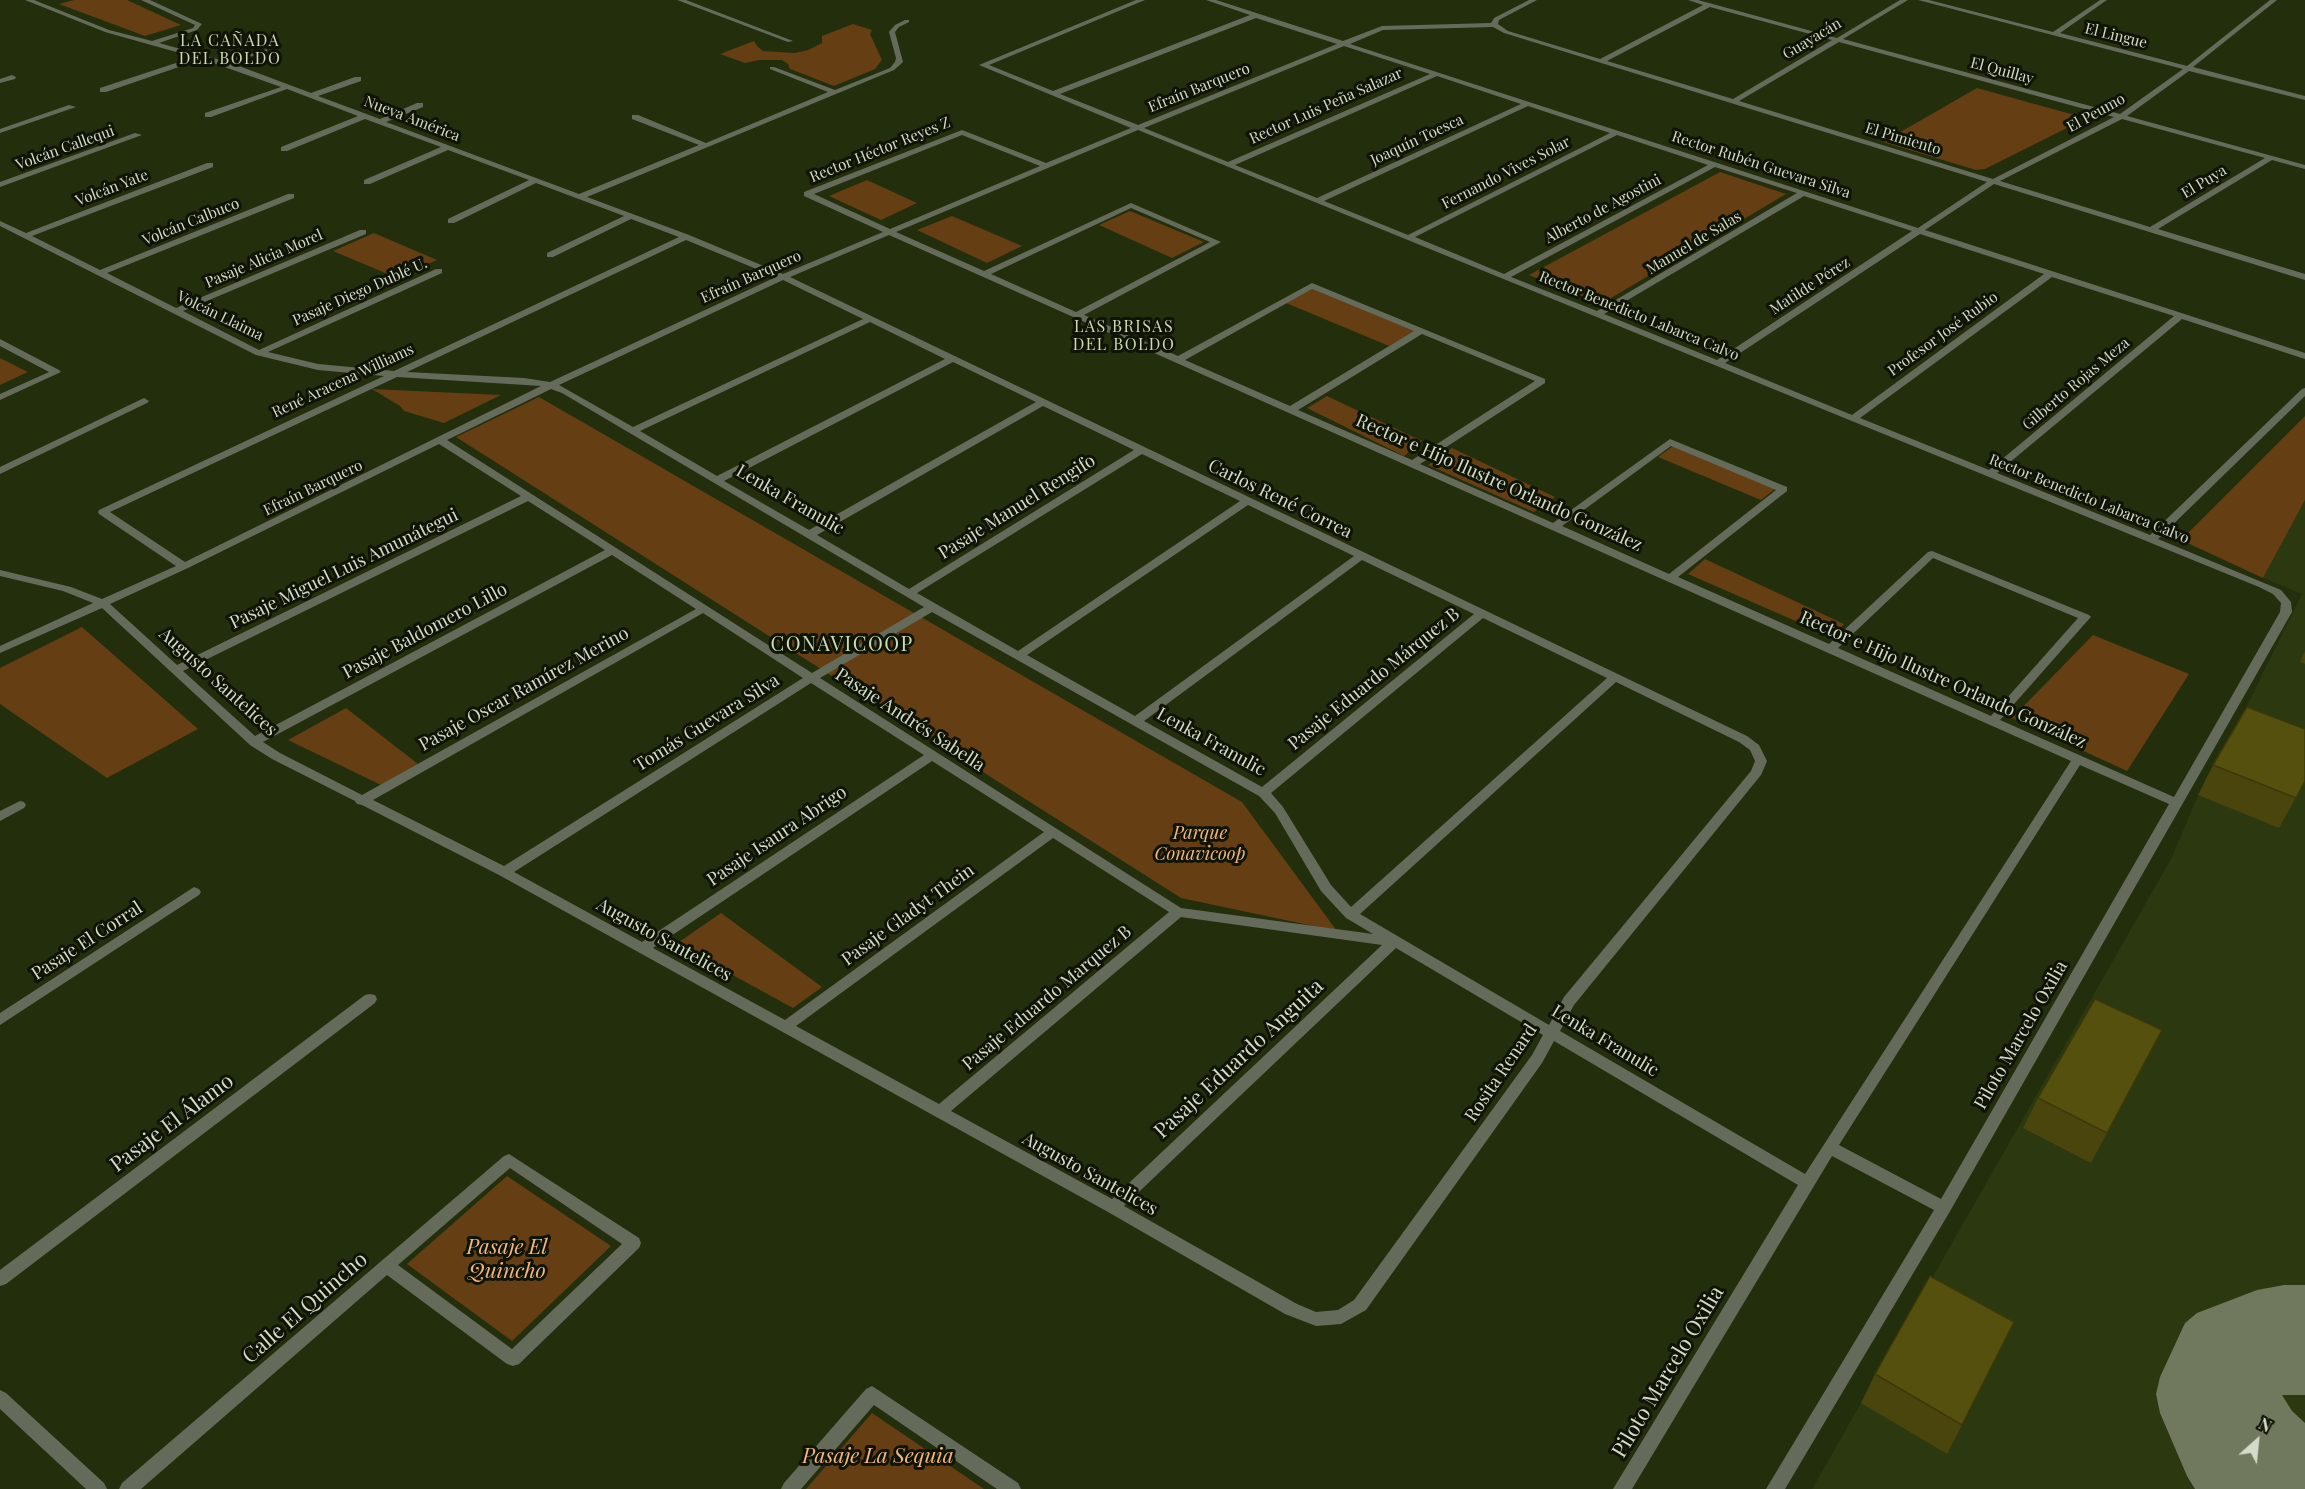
<!DOCTYPE html>
<meta charset="utf-8">
<style>
body{margin:0}
#map{position:relative;width:2305px;height:1489px;overflow:hidden;background:#232e0c;font-family:"Playfair Display",serif}
canvas{display:block}
.north{position:absolute;left:2227px;top:1411px;width:60px;height:60px;-webkit-text-stroke:4px #0f1406;paint-order:stroke;rotate:27deg;font-size:16px;font-weight:700;line-height:24px;text-align:center;color:#d4dcc9}
.north::after{content:'';display:block;margin:auto;width:21px;height:27px;background:#d4dcc9;clip-path:polygon(50% 0,100% 100%,50% 72%,0 100%)}
</style>
<div id="map">
<canvas width="2305" height="1489"></canvas>
<div class="north">N</div>
</div>
<script>
const context = document.querySelector('canvas').getContext('2d');
context.lineJoin = 'round';
function paint(path, color) {
  context.fillStyle = color;
  context.fill(path, 'evenodd');
}
function toPath(rows) {
  const path = new Path2D();
  for (const r of rows) {
    path.moveTo(r[0], r[1]);
    for (let i = 2; i < r.length; i += 2) path.lineTo(r[i], r[i + 1]);
  }
  return path;
}
function stroke(path, color, width, dash) {
  context.strokeStyle = color;
  context.lineWidth = width;
  context.lineCap = dash ? 'butt' : 'round';
  context.setLineDash(dash || []);
  context.stroke(path);
}
function label(font, color, halo, rows, align = 'center') {
  context.font = font + ' "Playfair Display",serif';
  context.lineWidth = 6;
  context.setLineDash([]);
  context.textBaseline = 'middle';
  context.strokeStyle = halo;
  context.fillStyle = color;
  for (const [text, x, y, turn = 0] of rows) {
    context.save();
    context.translate(x, y);
    context.rotate((+turn || 0) * Math.PI / 180);
    context.textAlign = isNaN(turn) ? turn : align;
    if (halo) context.strokeText(text, 0, 0);
    context.fillText(text, 0, 0);
    context.restore();
  }
}
const built = toPath([
 [2305,500,2305,1489,1812,1489,2172,857,2198,795,2232,736,2302,594,2263,578]
]);
const green = toPath([
 [74,0,127,0,181,25,145,36,59,4],
 [853,24,872,30,870,34,882,60,875,69,834,86,790,69,788,64,782,60,759,60,745,63,720,54,754,41,757,46,763,51,795,53,808,50,822,43,822,36],
 [1977,88,2078,116,2081,121,1985,169,1976,170,1883,142],
 [1720,172,1786,194,1601,304,1529,275],
 [867,180,917,203,881,220,829,196],
 [1130,211,1204,242,1172,258,1099,225],
 [952,216,1022,246,987,263,917,230],
 [374,233,437,260,397,278,333,251],
 [1312,289,1415,331,1389,346,1286,303],
 [0,358,28,372,0,385],
 [372,389,501,395,444,423,404,411,400,406],
 [1327,396,1422,441,1404,456,1307,408],
 [539,397,1242,802,1337,931,1181,898,456,437],
 [2305,416,2305,500,2263,578,2181,540],
 [1673,446,1775,489,1761,500,1658,457],
 [1452,448,1555,497,1534,512,1428,465],
 [1705,559,1844,624,1832,637,1688,574],
 [82,627,198,729,107,778,0,704,0,668],
 [2093,635,2189,674,2127,771,2012,718],
 [346,708,418,764,381,785,288,740],
 [721,913,822,987,793,1008,676,944],
 [507,1176,611,1246,512,1341,407,1264],
 [872,1413,984,1489,806,1489]
]);
const taxiway = toPath([
 [2284,1285,2305,1285,2305,1395,2282,1395,2292,1411,2305,1423,2305,1489,2195,1489,2187,1476,2160,1413,2156,1394,2160,1377,2185,1323,2197,1313,2257,1290,2284,1285]
]);
const street = toPath([
 [25,0,34,0,109,30,152,41,193,28,195,25,141,0,150,0,202,24,197,30,159,43,224,61,267,49,267,51,231,63,311,93,355,77,361,77,361,81,318,96,380,119,417,103,423,103,423,107,386,122,579,194,699,145,632,119,632,115,638,115,706,143,828,92,770,69,770,67,774,67,835,90,890,68,895,62,896,58,889,32,895,25,905,20,909,20,909,22,899,27,895,32,903,62,894,70,587,197,689,235,783,274,883,232,804,196,804,192,962,130,1046,163,1131,128,979,65,1136,0,1145,0,989,65,1053,91,1250,15,1206,0,1216,0,1343,41,1382,26,1491,23,1494,18,1529,0,1537,0,1499,20,1498,24,1508,31,1600,59,1703,5,1688,0,1698,0,1837,38,1900,0,1908,0,1843,39,2120,114,2183,69,1918,0,1929,0,2053,32,2100,0,2107,0,2060,33,2187,66,2270,0,2277,0,2193,67,2305,96,2305,100,2189,71,2127,116,2305,165,2305,169,2272,160,2158,229,2305,274,2305,280,1994,184,1925,230,2305,353,2305,359,2182,319,1997,473,2150,535,2302,389,2305,388,2305,396,2158,539,2281,590,2291,602,2292,612,1949,1213,1785,1489,1766,1489,1934,1210,1832,1156,1632,1489,1613,1489,1798,1185,1554,1041,1542,1063,1366,1310,1341,1324,1316,1326,1285,1314,1108,1212,499,875,362,805,357,804,355,801,272,759,250,745,102,608,0,653,0,646,93,603,63,591,0,576,0,570,71,587,102,599,176,566,99,514,98,512,99,510,384,376,318,370,256,355,0,226,0,221,26,233,207,163,213,163,213,167,32,236,100,270,288,194,294,194,294,198,107,273,176,308,360,230,366,230,366,234,183,311,259,350,436,269,442,269,442,273,268,352,318,364,394,371,679,237,631,219,553,257,547,257,547,253,624,216,536,183,454,223,448,223,448,219,529,180,448,150,370,184,364,184,364,180,441,147,365,119,287,151,281,151,281,147,358,116,287,89,211,117,205,117,205,113,281,87,202,59,106,92,100,92,100,88,194,57,105,32,25,0],
 [1710,7,1832,40,1733,99,1607,61,1710,7],
 [1256,18,1337,44,1138,125,1060,94,1256,18],
 [1493,27,1504,33,1987,182,1918,228,1350,44,1383,30,1493,27],
 [1839,42,2114,117,1993,179,1739,101,1839,42],
 [1344,46,1430,74,1228,162,1144,128,1344,46],
 [1437,76,1521,104,1317,198,1235,165,1437,76],
 [1528,106,1610,133,1408,235,1324,201,1528,106],
 [2122,119,2265,158,2150,227,2000,181,2122,119],
 [1138,130,2259,587,2273,594,2281,603,2280,612,2174,797,2000,720,2089,619,2091,617,2089,615,1932,551,1928,552,1829,644,1678,577,1787,491,1787,487,1670,439,1553,523,1420,464,1545,383,1545,379,1312,283,1178,356,1084,315,1221,242,1131,203,984,271,896,232,1138,130],
 [962,135,1040,166,890,229,814,194,962,135],
 [1617,135,1708,165,1504,274,1415,237,1617,135],
 [1715,167,1797,193,1597,311,1511,277,1715,167],
 [1804,196,1912,231,1717,360,1604,314,1804,196],
 [1131,208,1210,242,1076,312,991,274,1131,208],
 [1920,234,2044,274,1852,415,1725,363,1920,234],
 [889,235,2071,761,1805,1174,1560,1031,1574,1005,1761,775,1767,761,1759,745,1747,736,790,277,889,235],
 [686,240,776,277,550,382,524,378,407,372,686,240],
 [2052,277,2174,316,1989,470,1860,418,2052,277],
 [783,280,863,319,633,427,559,385,783,280],
 [1312,289,1414,331,1290,406,1185,360,1312,289],
 [870,322,945,359,717,476,640,431,870,322],
 [1422,334,1535,381,1412,460,1298,410,1422,334],
 [953,362,1036,402,809,530,724,481,953,362],
 [397,377,541,386,185,562,110,512,397,377],
 [551,389,562,393,924,607,812,673,447,440,551,389],
 [1043,406,1134,450,909,589,817,535,1043,406],
 [439,444,521,496,177,665,110,604,188,568,439,444],
 [1671,446,1776,490,1669,574,1562,526,1671,446],
 [1142,454,1240,501,1018,651,917,593,1142,454],
 [528,501,605,550,255,736,183,671,528,501],
 [1248,505,1354,556,1135,716,1027,655,1248,505],
 [612,555,696,609,362,795,280,753,263,742,612,555],
 [1933,558,2078,618,1991,716,1838,648,1933,558],
 [1362,560,1474,614,1262,787,1144,721,1362,560],
 [932,612,1259,796,1275,813,1321,891,1346,918,1373,934,1181,908,820,678,932,612],
 [703,613,803,678,504,866,373,800,703,613],
 [1483,618,1607,678,1351,907,1331,885,1283,807,1271,793,1483,618],
 [1616,682,1739,742,1750,750,1755,761,1751,771,1564,997,1549,1025,1360,914,1616,682],
 [811,683,924,755,642,942,514,872,811,683],
 [932,761,1044,832,785,1020,653,948,932,761],
 [2080,765,2169,804,1941,1199,1839,1145,2080,765],
 [1053,838,1169,912,939,1104,796,1026,1053,838],
 [1181,917,1382,945,1112,1199,951,1111,1181,917],
 [1396,948,1543,1035,1532,1055,1354,1300,1338,1310,1316,1312,1297,1304,1124,1206,1396,948],
 [677,0,686,0,793,41,788,42,677,0],
 [12,75,16,77,15,79,0,83,0,79,12,75],
 [69,105,76,107,0,133,0,129,69,105],
 [135,133,142,135,0,187,0,182,135,133],
 [0,339,59,370,61,372,0,400,0,394,49,372,0,346,0,339],
 [144,398,149,401,147,403,0,474,0,467,144,398],
 [20,801,24,802,26,805,24,808,0,821,0,811,20,801],
 [194,887,199,889,201,892,199,895,0,1025,0,1013,194,887],
 [370,994,375,995,377,999,375,1003,6,1284,0,1286,0,1270,365,995,370,994],
 [509,1154,639,1238,641,1243,639,1248,519,1364,513,1366,507,1364,387,1275,141,1489,119,1489,122,1483,504,1156,509,1154],
 [510,1168,622,1244,512,1349,398,1265,510,1168],
 [872,1386,1018,1483,1021,1489,997,1489,874,1405,801,1489,781,1489,784,1483,866,1389,872,1386],
 [0,1390,6,1393,104,1483,107,1489,86,1489,0,1409,0,1390]
]);
const wall = toPath([
 [2305,651,2305,664,2300,662],
 [2213,765,2305,781,2279,828,2198,795],
 [2162,1030,2091,1163,2023,1128,2038,1098],
 [1875,1374,1962,1425,1947,1454,1861,1403]
]);
const building = toPath([
 [2247,707,2305,729,2305,781,2296,798,2213,765,2247,707],
 [2095,999,2162,1030,2107,1133,2038,1098,2095,999],
 [1930,1276,2014,1322,1962,1425,1875,1374,1930,1276]
]);
const farStreetnames = [
 ["El Lingue",2116,36,14],
 ["Guayacán",1812,39,-31],
 ["El Quillay",2002,71,15],
 ["Efraín Barquero",1199,88,-22],
 ["Rector Luis Peña Salazar",1326,106,-24],
 ["El Peumo",2096,113,-29],
 ["Nueva América",412,119,21],
 ["El Pimiento",1903,139,17],
 ["Joaquín Toesca",1417,140,-25],
 ["Volcán Callequi",65,148,-20],
 ["Rector Héctor Reyes Z",880,150,-22],
 ["Rector Rubén Guevara Silva",1761,165,18],
 ["Fernando Vives Solar",1506,173,-27],
 ["El Puya",2204,182,-31],
 ["Volcán Yate",112,188,-21],
 ["Alberto de Agostini",1603,209,-28],
 ["Volcán Calbuco",191,222,-22],
 ["Manuel de Salas",1694,243,-31],
 ["Pasaje Alicia Morel",264,259,-23],
 ["Efraín Barquero",751,277,-24],
 ["Matilde Pérez",1810,286,-33],
 ["Pasaje Diego Dublé U.",360,292,-24],
 ["Volcán Llaima",220,316,26],
 ["Rector Benedicto Labarca Calvo",1639,316,22],
 ["Profesor José Rubio",1943,334,-36],
 ["René Aracena Williams",343,381,-25],
 ["Gilberto Rojas Meza",2076,384,-40],
 ["Efraín Barquero",313,488,-26],
 ["Rector Benedicto Labarca Calvo",2089,499,22]
];
const farNeighbourhoodnames = [
 ["LA CAÑADA",230,41],
 ["DEL BOLDO",230,59],
 ["LAS BRISAS",1124,327],
 ["DEL BOLDO",1124,345]
];
const streetNames = [
 ["Rector e Hijo Ilustre Orlando González",1499,483,24],
 ["Carlos René Correa",1280,499,26],
 ["Lenka Franulic",790,500,30],
 ["Pasaje Manuel Rengifo",1017,507,-32],
 ["Pasaje Miguel Luis Amunátegui",344,569,-26],
 ["Pasaje Baldomero Lillo",425,631,-28],
 ["Pasaje Eduardo Márquez B",1374,679,-39],
 ["Rector e Hijo Ilustre Orlando González",1943,680,24],
 ["Augusto Santelices",218,682,42],
 ["Pasaje Oscar Ramírez Merino",524,689,-29],
 ["Pasaje Andrés Sabella",910,720,33],
 ["Tomás Guevara Silva",707,723,-32],
 ["Lenka Franulic",1211,742,29],
 ["Pasaje Isaura Abrigo",777,836,-34],
 ["Pasaje Gladyt Thein",908,915,-36],
 ["Augusto Santelices",664,940,29],
 ["Pasaje El Corral",87,941,-33],
 ["Pasaje Eduardo Marquez B",1047,998,-40],
 ["Piloto Marcelo Oxilia",2021,1035,-60],
 ["Lenka Franulic",1605,1041,31],
 ["Rosita Renard",1501,1073,-56],
 ["Augusto Santelices",1090,1174,29]
];
const parkNames = [
 ["Parque",1200,833],
 ["Conavicoop",1200,854]
];
const neighbourhoodNames = [
 ["CONAVICOOP",842,645]
];
const nearStreetnames = [
 ["Pasaje Eduardo Anguita",1239,1059,-43],
 ["Pasaje El Álamo",172,1123,-37],
 ["Calle El Quincho",305,1308,-41],
 ["Piloto Marcelo Oxilia",1668,1372,-59]
];
const nearParknames = [
 ["Pasaje El",507,1247],
 ["Quincho",507,1271],
 ["Pasaje La Sequia",878,1456]
];
paint(built, '#2c380f');
paint(green, '#653e13');
paint(taxiway, '#70795e');
paint(street, '#656b5b');
paint(wall, '#4a450d');
paint(building, '#56500f');
stroke(building, '#3c380a', 1.5);
label('15px', '#d4dcc9', '#0f1406', farStreetnames);
context.letterSpacing = '1.5px';
label('16px', '#ccdbb3', '#0f1406', farNeighbourhoodnames);
context.letterSpacing = '0px';
label('18px', '#d4dcc9', '#0f1406', streetNames);
label('italic 18px', '#f5b679', '#0f1406', parkNames);
context.letterSpacing = '1.5px';
label('20px', '#ccdbb3', '#0f1406', neighbourhoodNames);
context.letterSpacing = '0px';
label('21px', '#d4dcc9', '#0f1406', nearStreetnames);
label('italic 21px', '#f5b679', '#0f1406', nearParknames);
</script>
